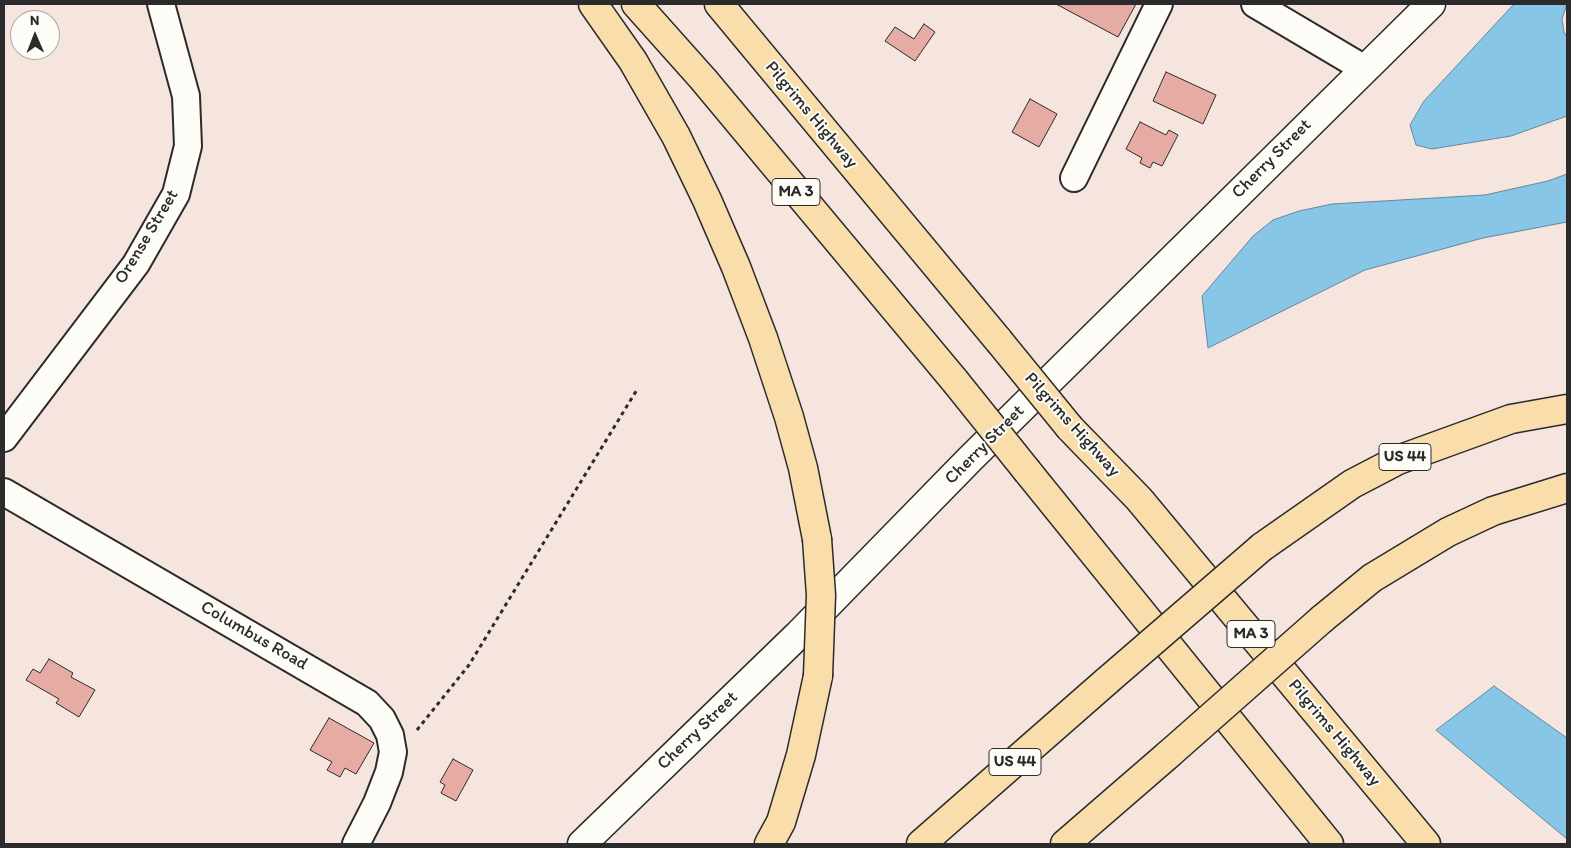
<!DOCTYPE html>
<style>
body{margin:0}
#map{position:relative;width:1571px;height:848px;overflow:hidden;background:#f6e4de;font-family:Itim,sans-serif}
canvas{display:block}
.frame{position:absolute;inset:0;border:5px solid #2b2b2b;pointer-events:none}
.north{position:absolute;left:10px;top:10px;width:50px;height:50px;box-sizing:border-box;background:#fdfcf7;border:1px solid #a9a8a5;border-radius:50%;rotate:359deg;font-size:14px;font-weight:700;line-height:20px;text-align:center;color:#2b2b2b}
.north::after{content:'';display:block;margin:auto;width:18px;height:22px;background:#2b2b2b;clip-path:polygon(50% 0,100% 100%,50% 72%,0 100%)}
</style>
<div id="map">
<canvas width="1571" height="848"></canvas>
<div class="frame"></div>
<div class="north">N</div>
</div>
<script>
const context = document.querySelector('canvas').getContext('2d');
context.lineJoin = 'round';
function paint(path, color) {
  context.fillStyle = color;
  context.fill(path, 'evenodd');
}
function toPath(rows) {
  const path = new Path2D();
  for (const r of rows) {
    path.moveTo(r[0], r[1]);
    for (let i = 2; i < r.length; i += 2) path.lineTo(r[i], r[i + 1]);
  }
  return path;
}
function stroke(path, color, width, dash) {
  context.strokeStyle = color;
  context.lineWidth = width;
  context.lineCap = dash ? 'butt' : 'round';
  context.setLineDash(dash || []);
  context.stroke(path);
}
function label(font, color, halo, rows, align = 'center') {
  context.font = font + ' Itim,sans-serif';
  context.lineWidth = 4;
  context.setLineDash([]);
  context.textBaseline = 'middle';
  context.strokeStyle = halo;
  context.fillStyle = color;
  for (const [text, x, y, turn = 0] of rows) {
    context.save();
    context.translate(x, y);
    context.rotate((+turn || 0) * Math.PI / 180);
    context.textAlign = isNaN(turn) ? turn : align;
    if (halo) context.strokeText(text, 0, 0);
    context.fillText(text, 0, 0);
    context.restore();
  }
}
const water = toPath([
 [1514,4,1567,4,1562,19,1564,32,1567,37,1567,116,1511,136,1432,149,1416,145,1410,125,1424,101,1514,4],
 [1567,174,1567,222,1483,238,1365,270,1208,348,1202,296,1253,236,1273,220,1299,211,1332,204,1485,195,1548,181,1567,174],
 [1494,686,1567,738,1567,839,1436,730,1494,686]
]);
const building = toPath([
 [1056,4,1136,4,1118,37,1056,4],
 [924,24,935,32,915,61,885,41,895,27,914,39,924,24],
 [1166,72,1216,95,1203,124,1153,101,1166,72],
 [1030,99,1057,114,1039,147,1012,132,1030,99],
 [1140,122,1166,135,1169,130,1178,135,1162,166,1153,162,1150,168,1140,163,1142,158,1126,149,1140,122],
 [49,659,73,673,71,677,95,690,79,717,56,703,59,699,26,680,33,669,40,673,49,659],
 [329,718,374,743,356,774,345,768,340,777,327,770,332,762,310,750,329,718],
 [453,759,473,770,456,801,441,793,445,785,440,782,453,759]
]);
const path = toPath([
 [417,730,469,665,638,388]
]);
const minor = toPath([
 [1255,4,1363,68],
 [1074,178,1159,4],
 [4,438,136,264,176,194,188,146,186,96,161,4],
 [4,492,367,703,382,719,390,735,393,752,389,772,377,803,356,844]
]);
const secondary = toPath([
 [582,844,798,635,970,459,1431,4]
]);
const motorway = toPath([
 [593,4,633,61,676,136,707,200,736,267,763,338,789,417,803,468,817,539],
 [636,4,703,79,955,381],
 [719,4,999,341],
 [1070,428,1139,499,1426,844],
 [1028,472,1329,844],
 [1262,547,1352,484,1398,460,1511,419,1567,409],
 [1322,619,1372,578,1448,532,1493,511,1567,488],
 [769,844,781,822,801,755,818,676],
 [921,844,1108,680],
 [1065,844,1169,754]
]);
const motorwayBridge = toPath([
 [999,341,1070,428],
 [955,381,1028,472],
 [817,539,821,595,818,676],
 [1108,680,1262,547],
 [1169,754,1322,619]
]);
const shields = [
 [796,192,48],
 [1405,457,52],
 [1251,634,48],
 [1015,762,52]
];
const shieldNames = [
 ["MA 3",796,192],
 ["US 44",1405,457],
 ["MA 3",1251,634],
 ["US 44",1015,762]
];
const streetNames = [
 ["Pilgrims Highway",811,115,50],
 ["Cherry Street",1272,159,-45],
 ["Orense Street",147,237,-59],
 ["Pilgrims Highway",1072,425,48],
 ["Cherry Street",985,445,-45],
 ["Columbus Road",254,636,30],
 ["Cherry Street",698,731,-44],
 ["Pilgrims Highway",1334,733,50]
];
paint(water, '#87c6e7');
stroke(water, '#62889c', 1);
paint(building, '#e6aca3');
stroke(building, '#2b2b2b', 1);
stroke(minor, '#2b2b2b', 30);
stroke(secondary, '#2b2b2b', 31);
stroke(motorway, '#2b2b2b', 31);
stroke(path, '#2b2b2b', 3, [4, 4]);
stroke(minor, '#fdfcf7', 26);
stroke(secondary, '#fdfcf7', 28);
stroke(motorway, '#f9deab', 28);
stroke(motorwayBridge, '#2b2b2b', 31, []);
stroke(motorwayBridge, '#f9deab', 28);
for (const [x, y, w] of shields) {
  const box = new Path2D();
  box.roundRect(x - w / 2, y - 13.5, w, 27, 4);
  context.fillStyle = '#fdfcf7';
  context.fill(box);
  stroke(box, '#2b2b2b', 1);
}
label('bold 16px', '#2b2b2b', null, shieldNames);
label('18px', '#2b2b2b', '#fdfcf7', streetNames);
</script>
